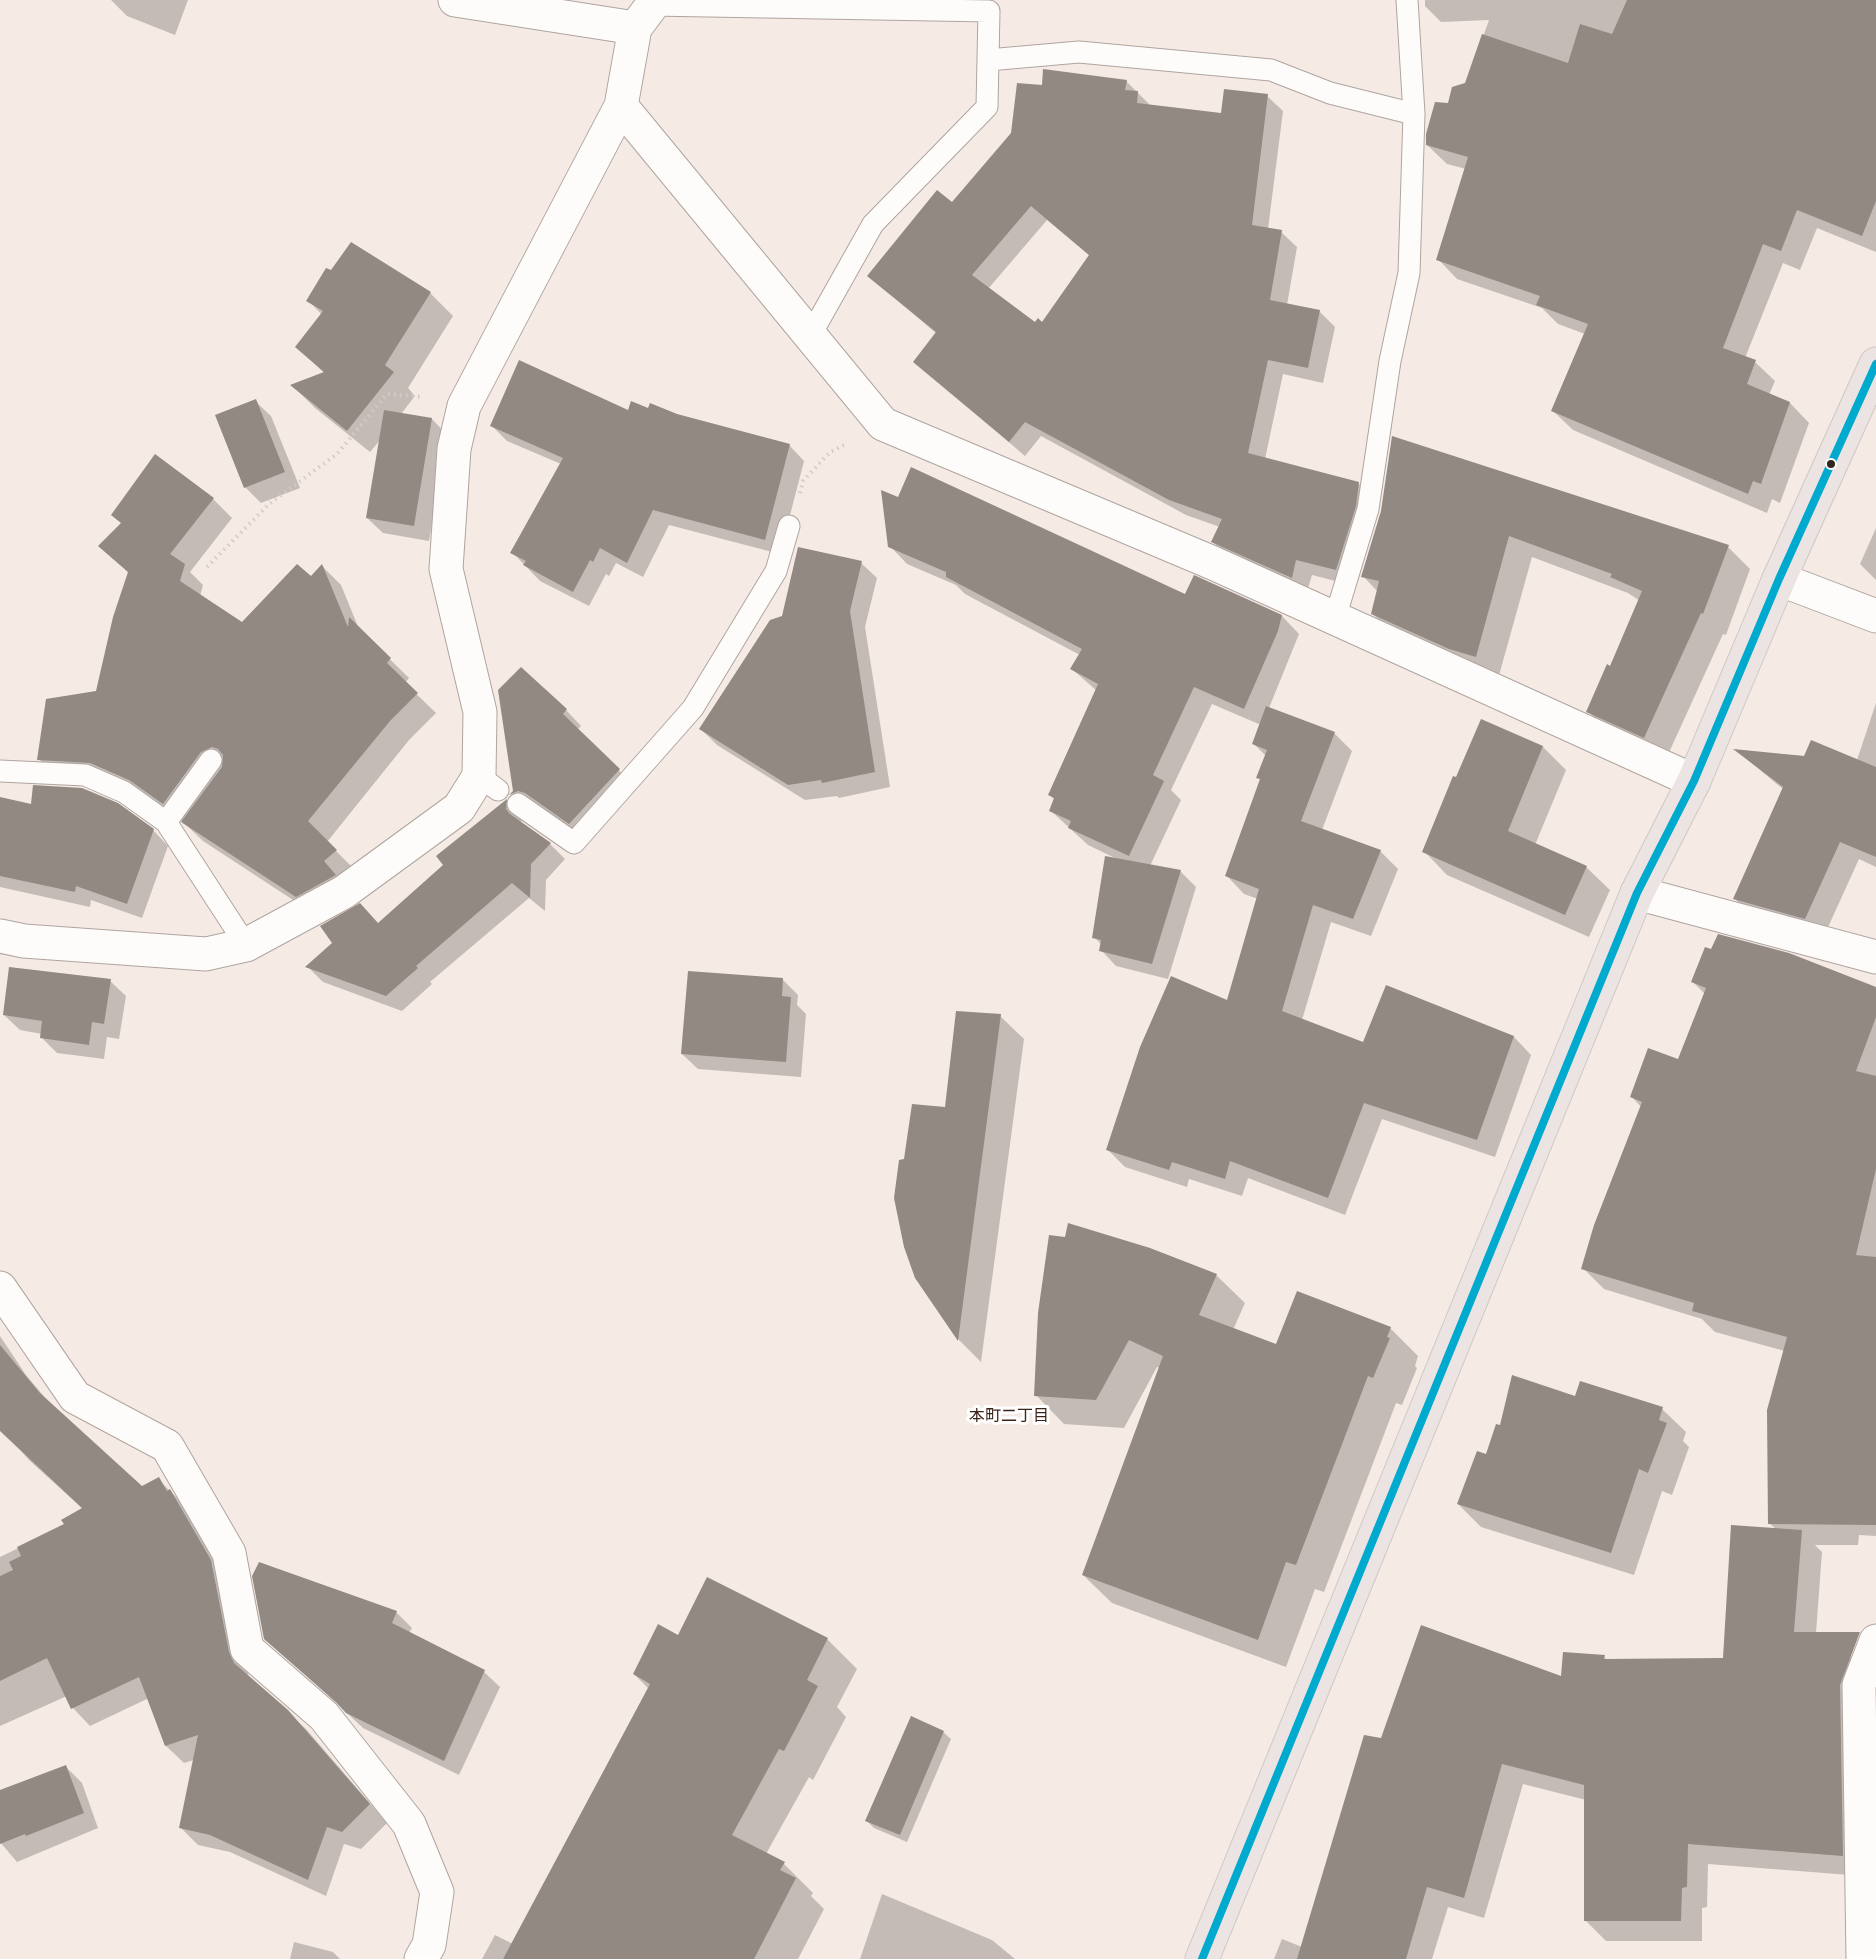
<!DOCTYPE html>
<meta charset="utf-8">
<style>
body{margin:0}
canvas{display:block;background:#f5eae4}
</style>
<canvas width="1876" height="1959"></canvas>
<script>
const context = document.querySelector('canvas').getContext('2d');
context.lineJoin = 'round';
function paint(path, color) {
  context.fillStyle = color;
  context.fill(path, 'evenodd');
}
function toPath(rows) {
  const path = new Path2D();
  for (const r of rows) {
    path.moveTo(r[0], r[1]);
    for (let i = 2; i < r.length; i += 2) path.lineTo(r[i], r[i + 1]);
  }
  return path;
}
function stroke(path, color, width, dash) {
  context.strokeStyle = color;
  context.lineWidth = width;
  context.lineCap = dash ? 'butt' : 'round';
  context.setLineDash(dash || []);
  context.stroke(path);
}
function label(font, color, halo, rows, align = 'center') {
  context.font = font + ' Commissioner,"Noto Sans JP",sans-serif';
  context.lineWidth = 6;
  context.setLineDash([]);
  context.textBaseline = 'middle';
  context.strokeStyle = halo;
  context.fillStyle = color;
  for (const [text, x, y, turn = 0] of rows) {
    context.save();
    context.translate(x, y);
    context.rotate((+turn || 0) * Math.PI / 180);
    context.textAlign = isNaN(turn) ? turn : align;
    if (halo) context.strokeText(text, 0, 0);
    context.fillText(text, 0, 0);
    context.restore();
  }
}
const shadow = toPath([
 [111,0,188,0,175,35,127,16],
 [1425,0,1862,0,1876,6,1876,252,1817,228,1800,270,1783,263,1745,358,1755,362,1775,381,1769,395,1790,403,1809,423,1780,503,1772,499,1767,513,1573,430,1553,411,1585,334,1558,324,1542,308,1457,279,1438,259,1466,169,1447,164,1427,145,1449,104,1466,84,1489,20,1441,22,1425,6],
 [1126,81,1151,106,1222,115,1267,96,1283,111,1268,229,1281,232,1297,247,1287,305,1319,311,1335,327,1323,383,1283,374,1265,459,1358,483,1374,499,1351,585,1312,575,1307,592,1228,557,1212,541,1220,527,1186,515,1041,436,1025,456,915,362,937,334,869,276,952,204,1012,134,1043,87],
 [1047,220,1090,256,1043,325,1035,324,988,289],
 [430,293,453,316,408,388,415,396,401,414,432,419,447,435,429,541,383,533,367,518,381,439,370,452,315,408,293,386,324,373,297,346,322,315,308,300],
 [255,401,271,416,300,488,261,503,245,487],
 [649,410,789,445,804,461,780,554,669,525,643,577,616,563,609,576,606,574,589,606,540,581,512,552,561,464,507,441,492,426],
 [213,499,232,518,190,572,203,585,200,596,243,624,311,578,322,566,341,585,359,629,409,678,405,683,436,713,409,740,327,842,355,870,316,915,203,841,183,822,150,799,58,779,39,759,97,692,129,573,100,546],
 [1382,511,1728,547,1750,569,1726,635,1723,634,1666,759,1611,734,1588,711,1611,668,1640,601,1628,593,1532,557,1498,679,1395,636,1373,614,1378,592,1363,576],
 [1876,528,1876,580,1860,564],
 [890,546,1186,596,1282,616,1299,634,1269,708,1334,733,1352,751,1322,830,1380,851,1398,869,1371,936,1331,922,1302,1020,1364,1044,1514,1037,1531,1055,1495,1157,1382,1119,1345,1215,1248,1178,1242,1196,1189,1179,1187,1187,1125,1167,1108,1150,1228,1002,1258,899,1244,894,1227,876,1261,781,1258,777,1266,756,1253,743,1261,725,1212,704,1171,790,1181,800,1150,866,1180,871,1196,887,1168,979,1116,966,1101,950,1102,945,1094,937,1117,859,1088,845,1050,810,1055,800,1049,794,1097,691,1072,669,1080,655,965,594,956,585,907,564],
 [861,563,877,578,865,627,890,787,839,798,837,796,805,800,717,745,701,729,783,618],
 [500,691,566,710,581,726,577,730,634,785,585,838,526,810,511,795,515,792],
 [1876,703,1876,867,1859,859,1824,936,1754,918,1735,899,1784,790,1737,751,1857,760],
 [1482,721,1543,747,1566,770,1535,845,1586,867,1610,890,1589,937,1447,875,1424,851],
 [0,799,153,830,168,846,142,918,91,900,90,907,0,887],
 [507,801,522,816,521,824,550,844,565,859,546,880,545,911,529,898,430,982,432,984,402,1011,323,982,308,967,379,924,445,865],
 [782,979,798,995,797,1005,806,1014,801,1077,698,1069,682,1054],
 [110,981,126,996,119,1039,107,1037,104,1059,57,1053,41,1037,42,1034,20,1030,4,1015],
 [1693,982,1876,988,1876,1536,1859,1535,1858,1545,1815,1545,1822,1552,1816,1633,1850,1657,1870,1677,1863,1876,1708,1864,1707,1907,1702,1908,1702,1941,1606,1941,1585,1920,1586,1800,1523,1784,1484,1918,1448,1907,1432,1959,1274,1959,1282,1939,1302,1947,1382,1740,1563,1678,1604,1657,1608,1661,1724,1660,1776,1529,1770,1524,1785,1351,1715,1332,1702,1319,1604,1289,1583,1268,1641,1107,1632,1097,1679,1060,1705,994],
 [1000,1016,1024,1039,981,1362,959,1340,916,1277,905,1161,946,1109],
 [1216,1275,1245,1303,1233,1330,1277,1346,1390,1328,1418,1356,1415,1366,1417,1368,1402,1405,1396,1403,1324,1592,1315,1589,1286,1667,1112,1603,1083,1575,1160,1368,1157,1367,1124,1428,1064,1424,1036,1395],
 [0,1336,26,1375,52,1406,142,1487,158,1479,188,1509,229,1579,249,1678,306,1729,387,1823,361,1849,344,1844,326,1896,230,1852,198,1845,180,1827,194,1760,184,1763,166,1746,149,1698,90,1726,73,1708,67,1696,0,1726,0,1557,66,1525,83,1509,30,1461,0,1428],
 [1575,1398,1662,1409,1686,1432,1683,1441,1689,1447,1672,1495,1662,1491,1634,1575,1481,1527,1458,1504,1501,1427],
 [708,1579,828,1640,857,1669,837,1707,846,1717,813,1780,809,1777,766,1854,784,1864,813,1893,811,1896,824,1909,798,1959,482,1959,495,1935,513,1944,649,1689,634,1674,679,1637],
 [396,1612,412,1628,409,1633,484,1672,500,1687,459,1775,363,1728,266,1638],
 [943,1732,951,1739,907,1842,874,1828,867,1821],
 [66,1767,82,1783,98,1828,17,1862,0,1842,0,1792],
 [882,1894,992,1940,1015,1959,860,1959],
 [294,1942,333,1952,340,1959,290,1959]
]);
const building = toPath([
 [1627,0,1876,0,1876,201,1862,236,1797,210,1781,251,1763,244,1723,348,1756,360,1747,384,1790,402,1761,484,1753,481,1748,494,1551,411,1588,324,1536,305,1540,296,1436,260,1468,157,1426,145,1426,134,1435,102,1448,103,1452,87,1465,83,1482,34,1568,63,1580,24,1612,34],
 [1043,69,1127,80,1125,90,1138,91,1137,103,1221,113,1224,89,1268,94,1252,225,1282,230,1270,300,1320,310,1308,368,1268,360,1248,453,1359,482,1356,506,1336,570,1296,560,1292,578,1211,542,1222,519,1169,500,1025,422,1009,442,913,362,936,332,867,276,937,190,952,202,1011,133,1017,83,1042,85],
 [1031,206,1089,255,1042,322,1038,318,1035,322,972,275],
 [351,242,431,292,385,365,394,372,347,431,290,385,324,372,295,347,323,311,306,301,326,268,331,270],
 [519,360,628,410,631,401,648,408,650,403,677,414,790,444,765,540,653,510,627,563,600,548,593,562,590,560,573,592,523,565,526,561,510,553,563,458,490,426],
 [256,399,285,472,244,488,215,415],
 [384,410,432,418,414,526,366,518],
 [1392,436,1729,545,1703,614,1701,613,1644,738,1586,712,1607,664,1610,666,1642,591,1610,577,1612,574,1509,536,1476,657,1449,649,1371,614,1379,581,1361,577,1381,511],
 [155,454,214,498,170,554,185,564,180,581,242,622,297,564,311,576,322,564,348,627,349,617,391,658,387,663,418,693,390,721,308,821,337,850,324,861,336,875,296,897,181,822,222,767,223,755,218,749,212,747,201,752,163,804,129,780,90,763,37,760,46,699,96,691,113,617,128,572,98,546,121,523,111,515],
 [911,467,1185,594,1194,575,1282,615,1278,631,1244,709,1194,687,1153,775,1164,781,1129,856,1068,828,1071,821,1049,811,1054,798,1048,795,1098,684,1070,669,1082,649,946,577,946,572,888,547,881,490,898,497],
 [798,547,862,561,850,611,875,772,822,783,821,780,788,785,699,729,770,620,782,616],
 [521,667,567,709,563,714,620,769,569,824,525,793,518,791,509,795,513,791,498,690],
 [1266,706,1335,732,1301,821,1381,850,1353,919,1313,905,1282,1011,1363,1042,1386,985,1514,1036,1477,1140,1364,1103,1328,1198,1230,1161,1225,1179,1172,1162,1169,1170,1106,1150,1140,1047,1171,976,1227,1000,1259,889,1225,876,1260,779,1256,778,1267,750,1252,744],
 [1481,719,1543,746,1508,831,1587,866,1565,915,1422,852,1453,776,1456,777],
 [1811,740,1876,767,1876,857,1840,842,1805,919,1733,899,1783,787,1733,749,1804,756],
 [33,785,82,788,118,803,154,829,127,904,76,886,75,892,0,876,0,797,31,804],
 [507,799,506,809,510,814,551,843,531,864,530,898,512,883,416,966,418,968,386,996,305,967,332,943,320,926,360,903,378,923,443,865,436,856],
 [1105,856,1181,870,1152,964,1099,951,1101,940,1092,938],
 [1718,934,1789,953,1876,987,1876,1017,1856,1071,1876,1076,1876,1169,1856,1255,1876,1257,1876,1525,1768,1524,1767,1410,1787,1337,1692,1311,1694,1303,1581,1269,1594,1225,1642,1102,1630,1097,1648,1048,1678,1059,1706,988,1691,982,1705,947,1711,949],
 [9,967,111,979,104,1024,92,1022,89,1045,40,1038,42,1021,3,1015],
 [688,971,783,978,782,996,791,997,786,1062,681,1054],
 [956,1011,1001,1014,958,1341,915,1278,904,1247,894,1198,899,1160,904,1159,912,1104,945,1107],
 [1068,1223,1150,1248,1217,1274,1199,1315,1276,1344,1297,1291,1391,1327,1387,1337,1390,1338,1373,1378,1368,1376,1296,1565,1286,1562,1258,1640,1082,1575,1163,1356,1129,1340,1096,1400,1034,1396,1038,1313,1049,1235,1065,1237],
 [0,1345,40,1393,142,1486,159,1477,167,1491,170,1489,211,1560,229,1652,234,1663,288,1710,370,1804,342,1832,327,1827,308,1880,210,1835,179,1828,198,1735,165,1746,139,1677,71,1709,47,1658,0,1681,0,1576,13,1570,9,1562,21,1556,17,1547,64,1524,61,1520,82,1508,0,1431],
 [1512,1375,1575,1396,1580,1381,1663,1407,1659,1420,1667,1423,1648,1473,1639,1469,1611,1553,1457,1504,1477,1451,1486,1454,1496,1424,1500,1425],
 [1731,1525,1802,1530,1794,1632,1860,1632,1840,1685,1843,1856,1688,1844,1687,1887,1682,1888,1681,1921,1584,1921,1584,1785,1502,1764,1464,1898,1427,1887,1406,1959,1297,1959,1364,1735,1381,1738,1421,1625,1561,1676,1563,1652,1605,1655,1604,1659,1723,1658],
 [259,1562,397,1611,392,1623,485,1670,444,1761,346,1713,336,1702,264,1639,252,1576],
 [707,1577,828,1638,807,1680,818,1686,784,1751,779,1749,732,1835,785,1862,780,1870,796,1878,754,1959,503,1959,650,1684,633,1674,658,1624,678,1635],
 [911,1716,944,1731,900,1835,865,1821],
 [66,1765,84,1813,26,1836,25,1834,0,1844,0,1790]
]);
const path = toPath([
 [800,493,803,481,830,452,844,445],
 [207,567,269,504,337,454,387,394,423,397]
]);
const lane = toPath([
 [652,5,989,11,987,107,873,224,810,336],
 [988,60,1079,52,1271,70,1330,93,1414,114],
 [1335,618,1368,509,1390,361,1409,273,1414,114,1407,0],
 [0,771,85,775,124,792,166,822,246,945],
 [479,776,498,790],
 [518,804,574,843,693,708,776,571,789,526],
 [166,822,211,760]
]);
const street = toPath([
 [455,0,635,28],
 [621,106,883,424,1213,563,1694,781],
 [1779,579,1876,616],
 [1637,893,1876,957],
 [0,936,24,941,206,954,246,945,344,892,459,808,479,776,480,712,446,569,454,449,464,406,621,106,635,28,656,0],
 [0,1288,75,1397,167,1446,229,1553,247,1649,324,1716,409,1824,437,1892,429,1945,421,1959],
 [1863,1959,1859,1685,1876,1641]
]);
const primary = toPath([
 [1202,1959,1637,893,1694,781,1779,579,1876,364]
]);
const bus1 = toPath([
 [1202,1959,1637,893,1694,781,1779,579,1876,364]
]);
const markers = [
 [1831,464,5,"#30251f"]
];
const neighbourhoodNames = [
 ["本町二丁目",1009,1416]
];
paint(shadow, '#0003');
paint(building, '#918982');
stroke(lane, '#afa59f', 23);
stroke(street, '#afa59f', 35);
stroke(primary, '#cec8c4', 35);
stroke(path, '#d0cbc8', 4, [1.5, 4.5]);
stroke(lane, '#fefcfb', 21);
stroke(street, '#fefcfb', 33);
stroke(primary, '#ece4e2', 33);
stroke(bus1, '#00a9ce', 8);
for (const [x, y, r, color] of markers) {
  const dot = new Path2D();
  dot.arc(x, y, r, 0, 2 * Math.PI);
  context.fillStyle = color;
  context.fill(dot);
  stroke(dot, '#fff', 2);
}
label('16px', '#3a2317', '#fff', neighbourhoodNames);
</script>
